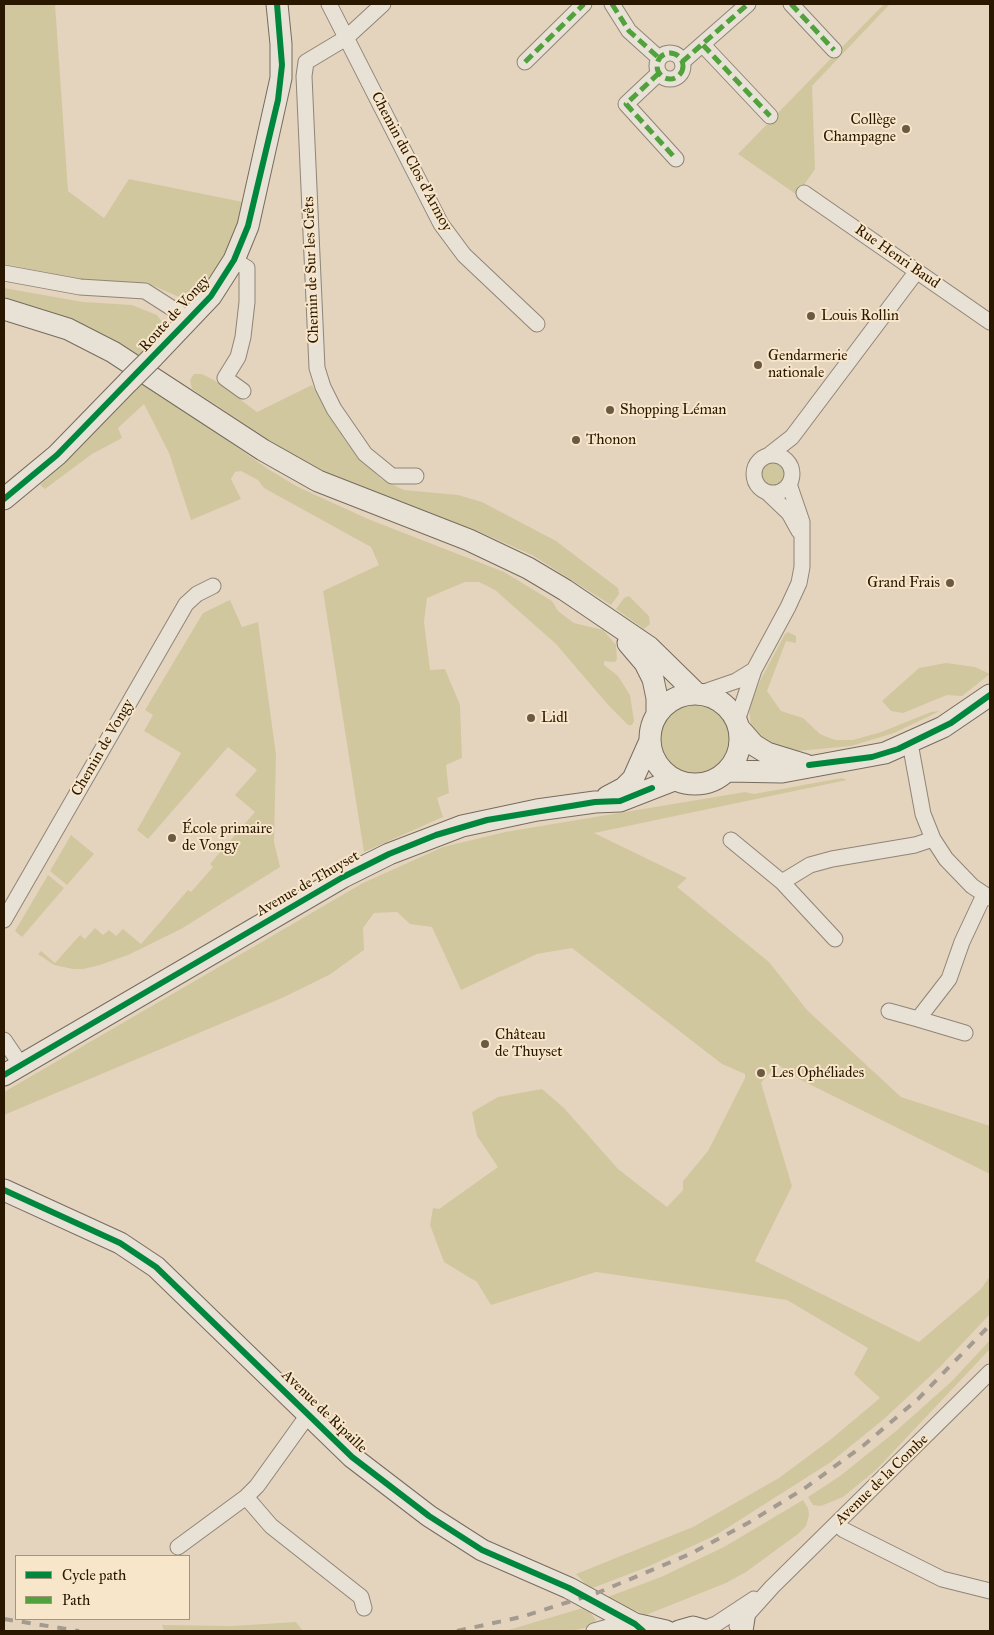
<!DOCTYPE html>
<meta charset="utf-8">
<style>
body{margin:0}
#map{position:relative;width:994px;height:1635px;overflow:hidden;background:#e4d4be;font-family:"IM FELL Great Primer",serif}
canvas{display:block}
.frame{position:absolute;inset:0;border:5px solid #2a1700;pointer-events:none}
.legend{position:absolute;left:15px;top:1555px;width:175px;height:65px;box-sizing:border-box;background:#f8e6ca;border:1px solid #a69379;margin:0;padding:6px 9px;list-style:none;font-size:15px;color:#2a1700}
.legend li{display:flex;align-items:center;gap:10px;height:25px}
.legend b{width:25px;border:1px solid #a69379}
</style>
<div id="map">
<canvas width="994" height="1635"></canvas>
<div class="frame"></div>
<ul class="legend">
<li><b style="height:6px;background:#00873e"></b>Cycle path</li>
<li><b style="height:6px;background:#51a13c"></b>Path</li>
</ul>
</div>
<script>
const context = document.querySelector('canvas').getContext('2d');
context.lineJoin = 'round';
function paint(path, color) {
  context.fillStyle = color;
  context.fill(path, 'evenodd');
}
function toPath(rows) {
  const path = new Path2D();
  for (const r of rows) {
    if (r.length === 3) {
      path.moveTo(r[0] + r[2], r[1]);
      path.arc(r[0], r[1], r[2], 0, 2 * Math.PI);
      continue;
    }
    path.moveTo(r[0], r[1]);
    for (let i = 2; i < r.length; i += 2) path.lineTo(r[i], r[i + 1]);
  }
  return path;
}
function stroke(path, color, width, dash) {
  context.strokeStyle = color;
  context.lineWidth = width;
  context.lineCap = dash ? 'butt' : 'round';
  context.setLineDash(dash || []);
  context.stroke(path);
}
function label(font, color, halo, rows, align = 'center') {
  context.font = font + ' "IM FELL Great Primer",serif';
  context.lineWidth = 4;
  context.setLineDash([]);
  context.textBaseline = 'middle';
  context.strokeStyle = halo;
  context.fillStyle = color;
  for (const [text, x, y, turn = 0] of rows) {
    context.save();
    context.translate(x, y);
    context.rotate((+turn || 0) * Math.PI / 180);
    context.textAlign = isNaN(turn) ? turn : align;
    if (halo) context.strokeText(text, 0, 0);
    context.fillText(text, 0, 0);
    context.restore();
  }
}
const green = toPath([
 [4,4,55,4,68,191,104,218,129,179,243,202,232,243,207,287,196,298,179,297,154,286,137,283,100,283,4,264],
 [884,4,890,4,812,86,815,169,797,195,738,154],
 [4,288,83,302,132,305,157,315,168,330,141,357,113,340,4,299],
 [194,374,202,374,214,380,257,412,312,385,347,443,381,479,404,490,458,495,482,502,556,541,618,588,619,594,611,605,532,555,480,532,347,482,315,467,284,450,192,389,190,380],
 [143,381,268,469,298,487,368,519,504,572,552,601,558,611,574,623,603,630,616,645,617,659,615,662,604,661,604,665,618,676,630,695,634,721,632,725,628,725,609,706,556,644,495,590,479,582,465,582,427,598,424,622,430,670,445,669,460,705,462,758,446,765,449,793,437,798,443,817,364,852,323,591,379,565,371,547,264,488,258,480,241,471,235,472,231,479,241,499,191,520,169,453,144,404,118,428,122,438,92,454,45,489,40,485],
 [773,474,11],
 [629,596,649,616,650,624,644,629,616,609,624,598],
 [230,600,242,627,258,622,276,755,274,842,280,867,181,929,128,955,100,965,83,969,73,969,54,965,38,954,41,951,55,963,80,935,85,939,95,928,103,935,109,930,116,936,123,929,141,944,188,890,191,892,213,867,210,864,255,812,235,795,257,770,228,747,148,839,137,830,181,753,144,731,153,715,145,710,203,613],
 [788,632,796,636,796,643,786,641,767,691,781,711,803,718,820,734,835,740,853,740,881,732,931,712,940,711,894,733,851,746,797,751,772,745,755,733,751,726,749,708,761,679,785,634],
 [946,663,975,667,990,674,962,696,947,695,903,713,891,711,882,701,919,668],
 [695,739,38],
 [842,778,847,780,594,833,687,878,677,887,769,962,807,1010,901,1097,990,1126,990,1174,799,1079,777,1064,761,1083,792,1186,755,1261,919,1342,981,1289,990,1276,990,1314,940,1367,884,1419,831,1462,716,1535,645,1568,590,1589,576,1574,693,1527,779,1478,830,1440,880,1398,854,1374,868,1348,787,1300,596,1272,491,1305,477,1282,444,1262,430,1225,433,1208,439,1209,498,1167,477,1136,472,1112,498,1097,542,1089,564,1108,618,1169,667,1207,683,1190,683,1181,708,1151,745,1078,745,1074,722,1064,572,948,537,954,461,990,432,927,410,924,397,912,374,913,363,928,364,950,329,975,282,998,4,1115,4,1092,363,883,443,847,505,832,745,792,754,794],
 [71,835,94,854,67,885,50,871],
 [48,875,64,888,22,937,15,931],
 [990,1340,990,1349,876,1470,843,1497,821,1506,813,1505,808,1497,840,1476,896,1431,952,1381],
 [803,1500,808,1508,809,1515,806,1526,798,1534,746,1572,726,1583,646,1615,605,1598,661,1577,724,1547],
 [586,1607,596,1620,593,1626,571,1631,505,1631],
 [296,1622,303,1631,164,1631,162,1625,232,1626]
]);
const street = toPath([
 [329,4,441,224,464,255,537,324],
 [383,4,346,38,306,62,304,76,317,368,323,387,334,409,365,454,392,476,416,476],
 [612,4,629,31,659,58],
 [791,4,834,50],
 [703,45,770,116],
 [670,66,13],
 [525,62,584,4],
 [682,62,748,4],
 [659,73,626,104,676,159],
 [804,193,990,322],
 [234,260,247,268,247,302,243,337,238,357,225,378,243,391],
 [4,273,80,287,145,291,189,319],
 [773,474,19],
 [769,455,792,437,917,271],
 [768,493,789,513,799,531],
 [698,694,736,681,754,670],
 [737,721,754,670,788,607,799,583,802,567,802,522,789,484],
 [910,743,923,814,933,839,946,859,972,886,990,898],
 [731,840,782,882],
 [4,920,186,604,197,594,213,586],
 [835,939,782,882,810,865,832,859,915,845,933,839],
 [889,1011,918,1019],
 [965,1033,918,1019,949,979,962,942,984,895],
 [4,1040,21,1065],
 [246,1497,271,1526,361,1597,364,1608],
 [837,1524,844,1530,942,1579,990,1591],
 [178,1547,246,1497,257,1486,308,1415],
 [737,1626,772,1587,990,1372],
 [703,1629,716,1624,754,1599],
 [594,1631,630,1621]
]);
const secondary = toPath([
 [4,309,68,329,113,352,263,450,318,481,469,540,528,568,565,590,649,647,697,694],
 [153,357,211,296,234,260,248,226,281,78,281,44,277,4],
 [4,499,57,455,129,381],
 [628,643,645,663,653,679,657,698,657,714],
 [695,739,45],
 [739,728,754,745,767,753,806,765],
 [727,771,782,772,885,753,943,727,990,695],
 [607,797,624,788,633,779,649,743],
 [4,1075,343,877,389,854,462,826,537,810,595,802,620,801,674,780],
 [4,1190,120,1243,156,1267,352,1457,429,1516,482,1550,569,1588,635,1624,643,1631],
 [635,1624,666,1631],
 [679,1631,693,1627,707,1631],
 [742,1631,744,1618]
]);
const rail = toPath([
 [4,1619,79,1631],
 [457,1631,521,1617,597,1593,690,1554,748,1523,805,1488,864,1445,918,1399,990,1325]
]);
const secondaryBridge = toPath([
 [129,381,153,357]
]);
const quiet = toPath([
 [612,4,629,31,659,58],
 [791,4,834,50],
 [703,45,770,116],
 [670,66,13],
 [525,62,584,4],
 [682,62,748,4],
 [659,73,626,104,676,159]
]);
const cycleway = toPath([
 [4,499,57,455,189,319,211,296,234,260,248,226,278,100,282,65,277,4],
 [809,765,872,757,898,749,951,723,990,695],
 [4,1075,343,877,389,854,436,835,487,820,595,802,620,801,652,788],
 [4,1190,120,1243,156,1267,352,1457,429,1516,482,1550,569,1588,635,1624,643,1631]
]);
const markers = [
 [906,129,5,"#6b5942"],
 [811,316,5,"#6b5942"],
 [758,365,5,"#6b5942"],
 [610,410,5,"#6b5942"],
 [576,440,5,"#6b5942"],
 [950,583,5,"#6b5942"],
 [531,718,5,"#6b5942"],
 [172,838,5,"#6b5942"],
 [485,1044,5,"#6b5942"],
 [761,1073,5,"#6b5942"]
];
const poiNames = [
 ["Collège",896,120,"right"],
 ["Champagne",896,137,"right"],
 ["Louis Rollin",821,316],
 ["Gendarmerie",768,356],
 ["nationale",768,373],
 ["Shopping Léman",620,410],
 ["Thonon",586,440],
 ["Grand Frais",940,583,"right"],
 ["Lidl",541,718],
 ["École primaire",182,829],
 ["de Vongy",182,846],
 ["Château",495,1035],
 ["de Thuyset",495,1052],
 ["Les Ophéliades",771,1073]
];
const streetNames = [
 ["Chemin du Clos d'Armoy",411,162,62],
 ["Rue Henri Baud",897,257,35],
 ["Chemin de Sur les Crêts",312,270,-92],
 ["Route de Vongy",175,314,-48],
 ["Chemin de Vongy",103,748,-60],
 ["Avenue de Thuyset",308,884,-30],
 ["Avenue de Ripaille",324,1412,44],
 ["Avenue de la Combe",882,1480,-44]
];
paint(green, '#d1c79f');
stroke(street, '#908576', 17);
stroke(secondary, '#766c5d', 23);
stroke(street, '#e8e1d5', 15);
stroke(secondary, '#e8e1d5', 21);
stroke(rail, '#a39b90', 4, [9, 9]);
stroke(secondaryBridge, '#766c5d', 23, []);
stroke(secondaryBridge, '#e8e1d5', 21);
stroke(quiet, '#51a13c', 5, [10, 5]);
stroke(cycleway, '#00873e', 6);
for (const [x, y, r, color] of markers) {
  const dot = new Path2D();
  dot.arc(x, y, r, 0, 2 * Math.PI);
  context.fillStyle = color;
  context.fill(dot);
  stroke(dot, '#f8e6ca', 2);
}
label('15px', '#2a1700', '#f8e6ca', poiNames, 'left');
label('15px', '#2a1700', '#f8e6ca', streetNames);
</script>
